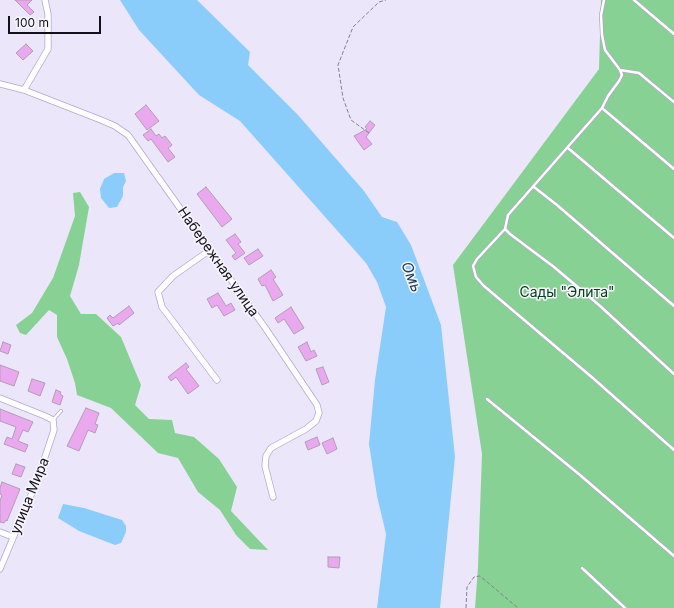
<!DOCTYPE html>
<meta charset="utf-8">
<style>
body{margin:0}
#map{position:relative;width:674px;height:608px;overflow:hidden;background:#ebe6fa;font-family:Inter,sans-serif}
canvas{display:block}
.scale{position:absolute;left:8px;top:16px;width:93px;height:18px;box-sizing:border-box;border:2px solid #13101b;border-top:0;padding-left:5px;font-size:12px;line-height:14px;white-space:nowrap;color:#13101b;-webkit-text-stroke:3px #f7f6fc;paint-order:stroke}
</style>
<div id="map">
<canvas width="674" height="608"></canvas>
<div class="scale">100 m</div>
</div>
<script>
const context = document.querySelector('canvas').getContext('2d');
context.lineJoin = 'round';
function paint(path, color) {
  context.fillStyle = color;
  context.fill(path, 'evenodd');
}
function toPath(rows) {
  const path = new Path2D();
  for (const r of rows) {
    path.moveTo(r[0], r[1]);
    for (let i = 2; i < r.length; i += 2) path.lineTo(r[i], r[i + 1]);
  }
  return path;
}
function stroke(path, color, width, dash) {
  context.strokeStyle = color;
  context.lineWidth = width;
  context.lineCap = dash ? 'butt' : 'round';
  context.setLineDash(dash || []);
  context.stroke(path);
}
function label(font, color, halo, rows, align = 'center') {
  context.font = font + ' Inter,sans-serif';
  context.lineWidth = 3;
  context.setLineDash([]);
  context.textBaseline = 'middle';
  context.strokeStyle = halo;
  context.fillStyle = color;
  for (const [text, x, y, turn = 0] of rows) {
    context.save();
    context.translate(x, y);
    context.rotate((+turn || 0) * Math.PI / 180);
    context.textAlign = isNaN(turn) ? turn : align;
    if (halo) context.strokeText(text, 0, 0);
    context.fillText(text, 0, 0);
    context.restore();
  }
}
const green = toPath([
 [601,0,674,0,674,608,475,608,478,567,482,454,453,265,599,69],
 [80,192,89,207,79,265,70,296,81,314,96,314,121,337,141,385,135,405,149,419,172,420,175,433,194,437,219,459,237,487,231,511,268,550,250,549,236,535,220,510,198,492,178,458,158,453,111,408,77,395,75,383,67,359,57,337,57,315,49,310,26,335,20,333,16,325,32,313,53,278,75,216,73,193]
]);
const water = toPath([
 [120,0,197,0,250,52,248,65,298,115,364,191,382,217,397,222,411,245,441,325,455,457,440,608,377,608,386,534,377,496,369,444,375,380,386,307,377,282,366,263,240,121,199,95,139,30],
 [114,173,124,173,126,181,123,187,123,196,117,207,109,208,101,198,100,189,104,179],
 [63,504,84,508,122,520,126,526,126,532,121,543,115,545,79,531,58,518]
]);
const building = toPath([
 [15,0,32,0,27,5,34,12,30,15,15,0],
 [26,44,33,51,23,60,16,53,26,44],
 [146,105,159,121,147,130,135,114,146,105],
 [370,121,375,125,366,137,372,144,364,150,354,136,367,129,365,127,370,121],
 [151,129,156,136,159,134,162,138,165,136,172,145,168,148,175,157,168,162,151,139,148,141,143,135,151,129],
 [206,187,232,219,222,227,197,194,206,187],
 [235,234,241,242,238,244,245,253,235,260,232,256,236,253,226,240,235,234],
 [258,249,263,256,249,265,244,258,258,249],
 [271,270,276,277,273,279,283,295,273,301,265,285,262,286,258,279,271,270],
 [218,293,226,306,231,303,235,310,224,316,217,305,212,308,207,299,218,293],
 [129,306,134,313,119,325,118,323,113,326,107,318,110,315,113,318,129,306],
 [291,307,304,328,294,334,284,319,278,323,275,318,291,307],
 [3,342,11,345,8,354,0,351,3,342],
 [307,342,311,352,314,350,317,356,306,361,298,347,307,342],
 [186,363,189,367,186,369,199,386,188,394,176,377,171,381,168,377,186,363],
 [0,365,19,372,14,386,0,381,0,365],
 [323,367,329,382,322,385,316,369,323,367],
 [32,379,45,383,40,396,28,391,32,379],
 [56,390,61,392,60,394,63,396,60,405,52,402,56,390],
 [86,408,99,413,95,424,98,425,95,433,88,430,79,451,67,446,86,408],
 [0,409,33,422,28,432,23,430,18,441,28,445,25,452,4,444,7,437,12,439,16,427,0,421,0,409],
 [317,437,320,445,308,450,305,442,317,437],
 [333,438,337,449,327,454,322,443,333,438],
 [16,464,25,467,21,477,12,474,16,464],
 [2,482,20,489,7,521,6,520,4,523,0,522,0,501,2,495,0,494,0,488,2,482],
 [328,557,340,557,339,568,328,567,328,557]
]);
const path = toPath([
 [369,133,351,120,343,98,338,65,353,27,379,2,386,0],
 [466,608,467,587,474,577,480,576,518,608]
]);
const service = toPath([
 [604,0,601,15,602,35,605,50,620,70,622,75,619,81,608,96,602,108,508,215,505,229,510,234,554,267,599,305,674,374],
 [634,0,674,34],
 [620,70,639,73,674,102],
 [602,108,674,169],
 [568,148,674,238],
 [534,187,557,205,674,306],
 [505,229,477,259,473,266,476,277,484,286,594,379,674,450],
 [487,399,580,475,674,556],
 [53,420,61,411],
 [582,568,625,608]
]);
const minor = toPath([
 [0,84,24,90,101,120,115,126,128,135,266,329,317,405,319,413,316,421,306,429,271,448,266,456,265,466,273,497],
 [24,90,48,49,48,14,45,0],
 [210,250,173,276,158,292,162,307,217,380],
 [0,398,45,416,53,420,54,430,37,481,0,569],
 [0,532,13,537]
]);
const streetNames = [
 ["Набережная улица",218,262,55],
 ["улица Мира",30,496,-68]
];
const parkNames = [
 ["Сады \"Элита\"",567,293]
];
const waterNames = [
 ["Омь",411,277,68]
];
paint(green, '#88d194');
paint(water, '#8acdfb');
paint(building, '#eaa9ee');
stroke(building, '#b39cb4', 1);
stroke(service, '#b0a9c8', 4);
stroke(minor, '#b0a9c8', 7);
stroke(path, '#858190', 1, [4, 2]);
stroke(service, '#fff', 2.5);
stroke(minor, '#fff', 5.5);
label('14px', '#13101b', '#f7f6fc', streetNames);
label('14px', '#07411a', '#f7f6fc', parkNames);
label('italic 15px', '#1c4159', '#f7f6fc', waterNames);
</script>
